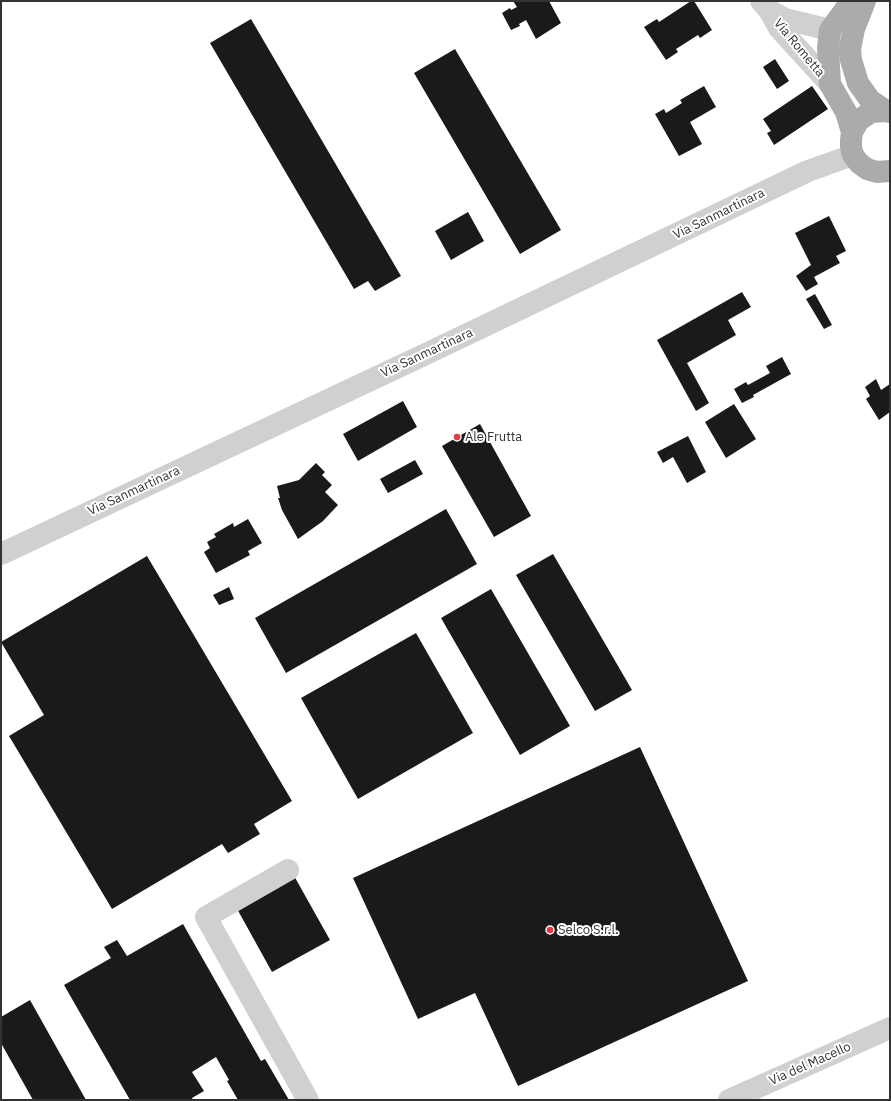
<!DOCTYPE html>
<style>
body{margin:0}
#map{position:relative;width:891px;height:1101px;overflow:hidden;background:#fff;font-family:"IBM Plex Sans",sans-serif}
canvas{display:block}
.frame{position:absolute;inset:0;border:2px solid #333;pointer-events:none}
</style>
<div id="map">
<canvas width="891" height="1101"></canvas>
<div class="frame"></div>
</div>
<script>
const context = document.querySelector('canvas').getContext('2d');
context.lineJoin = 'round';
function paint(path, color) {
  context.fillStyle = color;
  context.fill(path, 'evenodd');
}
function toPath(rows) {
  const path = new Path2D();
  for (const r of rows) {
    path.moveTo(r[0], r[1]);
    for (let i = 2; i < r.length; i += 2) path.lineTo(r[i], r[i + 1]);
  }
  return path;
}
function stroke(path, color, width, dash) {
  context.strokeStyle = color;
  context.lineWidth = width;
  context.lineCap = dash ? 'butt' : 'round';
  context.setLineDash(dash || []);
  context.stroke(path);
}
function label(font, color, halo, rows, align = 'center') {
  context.font = font + ' "IBM Plex Sans",sans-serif';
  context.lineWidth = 4;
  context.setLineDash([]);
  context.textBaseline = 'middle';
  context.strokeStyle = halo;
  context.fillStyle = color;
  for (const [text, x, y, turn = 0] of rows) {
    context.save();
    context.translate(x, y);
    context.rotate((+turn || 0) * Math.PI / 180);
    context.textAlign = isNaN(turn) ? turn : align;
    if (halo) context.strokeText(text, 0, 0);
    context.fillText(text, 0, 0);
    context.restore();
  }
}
const building = toPath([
 [513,1,549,1,561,23,536,39,526,20,519,24,520,26,511,30,502,13,510,8,511,10,517,7],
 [691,1,694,1,712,30,700,38,698,35,676,49,678,52,666,60,644,27,657,19,659,22],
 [251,19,401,276,375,291,368,281,354,289,210,43],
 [455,49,561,230,520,254,414,73],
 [775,59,789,81,777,89,763,67],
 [704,86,716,107,690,122,702,144,679,156,655,114,664,109,666,113,682,103,680,100],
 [812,86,828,109,774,145,767,133,771,131,763,119],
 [468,212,484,241,451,260,435,231],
 [829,216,846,251,836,256,840,263,814,277,818,284,806,291,796,276,811,265,795,233],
 [742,292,751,307,728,320,736,335,687,363,709,403,696,411,657,340],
 [815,294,832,325,824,329,806,299],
 [782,357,791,374,753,395,754,397,742,403,734,389,746,382,748,385,770,373,766,366],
 [876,379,881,390,890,384,890,412,879,420,866,399,870,396,865,387],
 [403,401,417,427,358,461,343,434],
 [734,404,756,439,726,458,705,422],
 [480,424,531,516,494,537,442,446],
 [688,436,706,472,687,483,673,457,663,463,657,452],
 [415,460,423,474,388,493,380,479],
 [316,463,325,472,322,475,332,485,325,492,338,505,323,521,298,539,282,510,278,498,280,498,277,486,299,480],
 [446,509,477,564,286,673,255,618],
 [248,519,262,543,248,551,250,555,216,573,204,552,210,548,207,542,216,537,214,534,233,523,234,527],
 [553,554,632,690,595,711,516,575],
 [147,556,292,801,254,824,260,834,228,853,222,844,112,909,9,736,44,715,1,642],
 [229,587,234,599,219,605,213,595],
 [491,589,570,726,520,755,441,618],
 [416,633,473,733,358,799,301,698],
 [640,747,748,981,518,1086,475,993,418,1019,353,878],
 [293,874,330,940,272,972,236,907],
 [183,924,261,1061,265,1059,289,1100,238,1100,227,1081,229,1080,216,1057,192,1072,204,1091,192,1098,193,1100,130,1100,64,985,111,958,104,947,117,940,127,956],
 [30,1000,86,1100,33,1100,1,1043,1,1017]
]);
const minor = toPath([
 [761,1,769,10,779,28,830,84],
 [769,10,785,19,830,30,840,37,844,42],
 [1,554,428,353,808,171,853,155],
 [288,870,206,917,308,1100],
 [729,1100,890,1028]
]);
const major = toPath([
 [865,1,854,29,850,49,851,60,858,83,870,100,886,111],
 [890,112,886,111,871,112,859,120,852,132,851,140,851,147,853,155,859,163,867,169,877,172,890,171],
 [852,132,846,112,830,84,828,48,830,30,847,7,855,1]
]);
const markers = [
 [457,437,4,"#e63946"],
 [550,930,4,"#e63946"]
];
const streetNames = [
 ["Via Rometta",799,48,50],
 ["Via Sanmartinara",719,214,-26],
 ["Via Sanmartinara",427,353,-25],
 ["Via Sanmartinara",134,491,-25],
 ["Via del Macello",810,1064,-24]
];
const poiNames = [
 ["Ale Frutta",465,437],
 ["Selco S.r.l.",558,930]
];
paint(building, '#1a1a1a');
stroke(minor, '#d0d0d0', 22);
stroke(major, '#ababab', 22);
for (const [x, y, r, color] of markers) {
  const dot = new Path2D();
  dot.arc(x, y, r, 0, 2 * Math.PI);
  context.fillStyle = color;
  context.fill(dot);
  stroke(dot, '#fff', 1.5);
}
label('13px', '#333', '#fff', streetNames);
label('13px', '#333', '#fff', poiNames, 'left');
</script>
